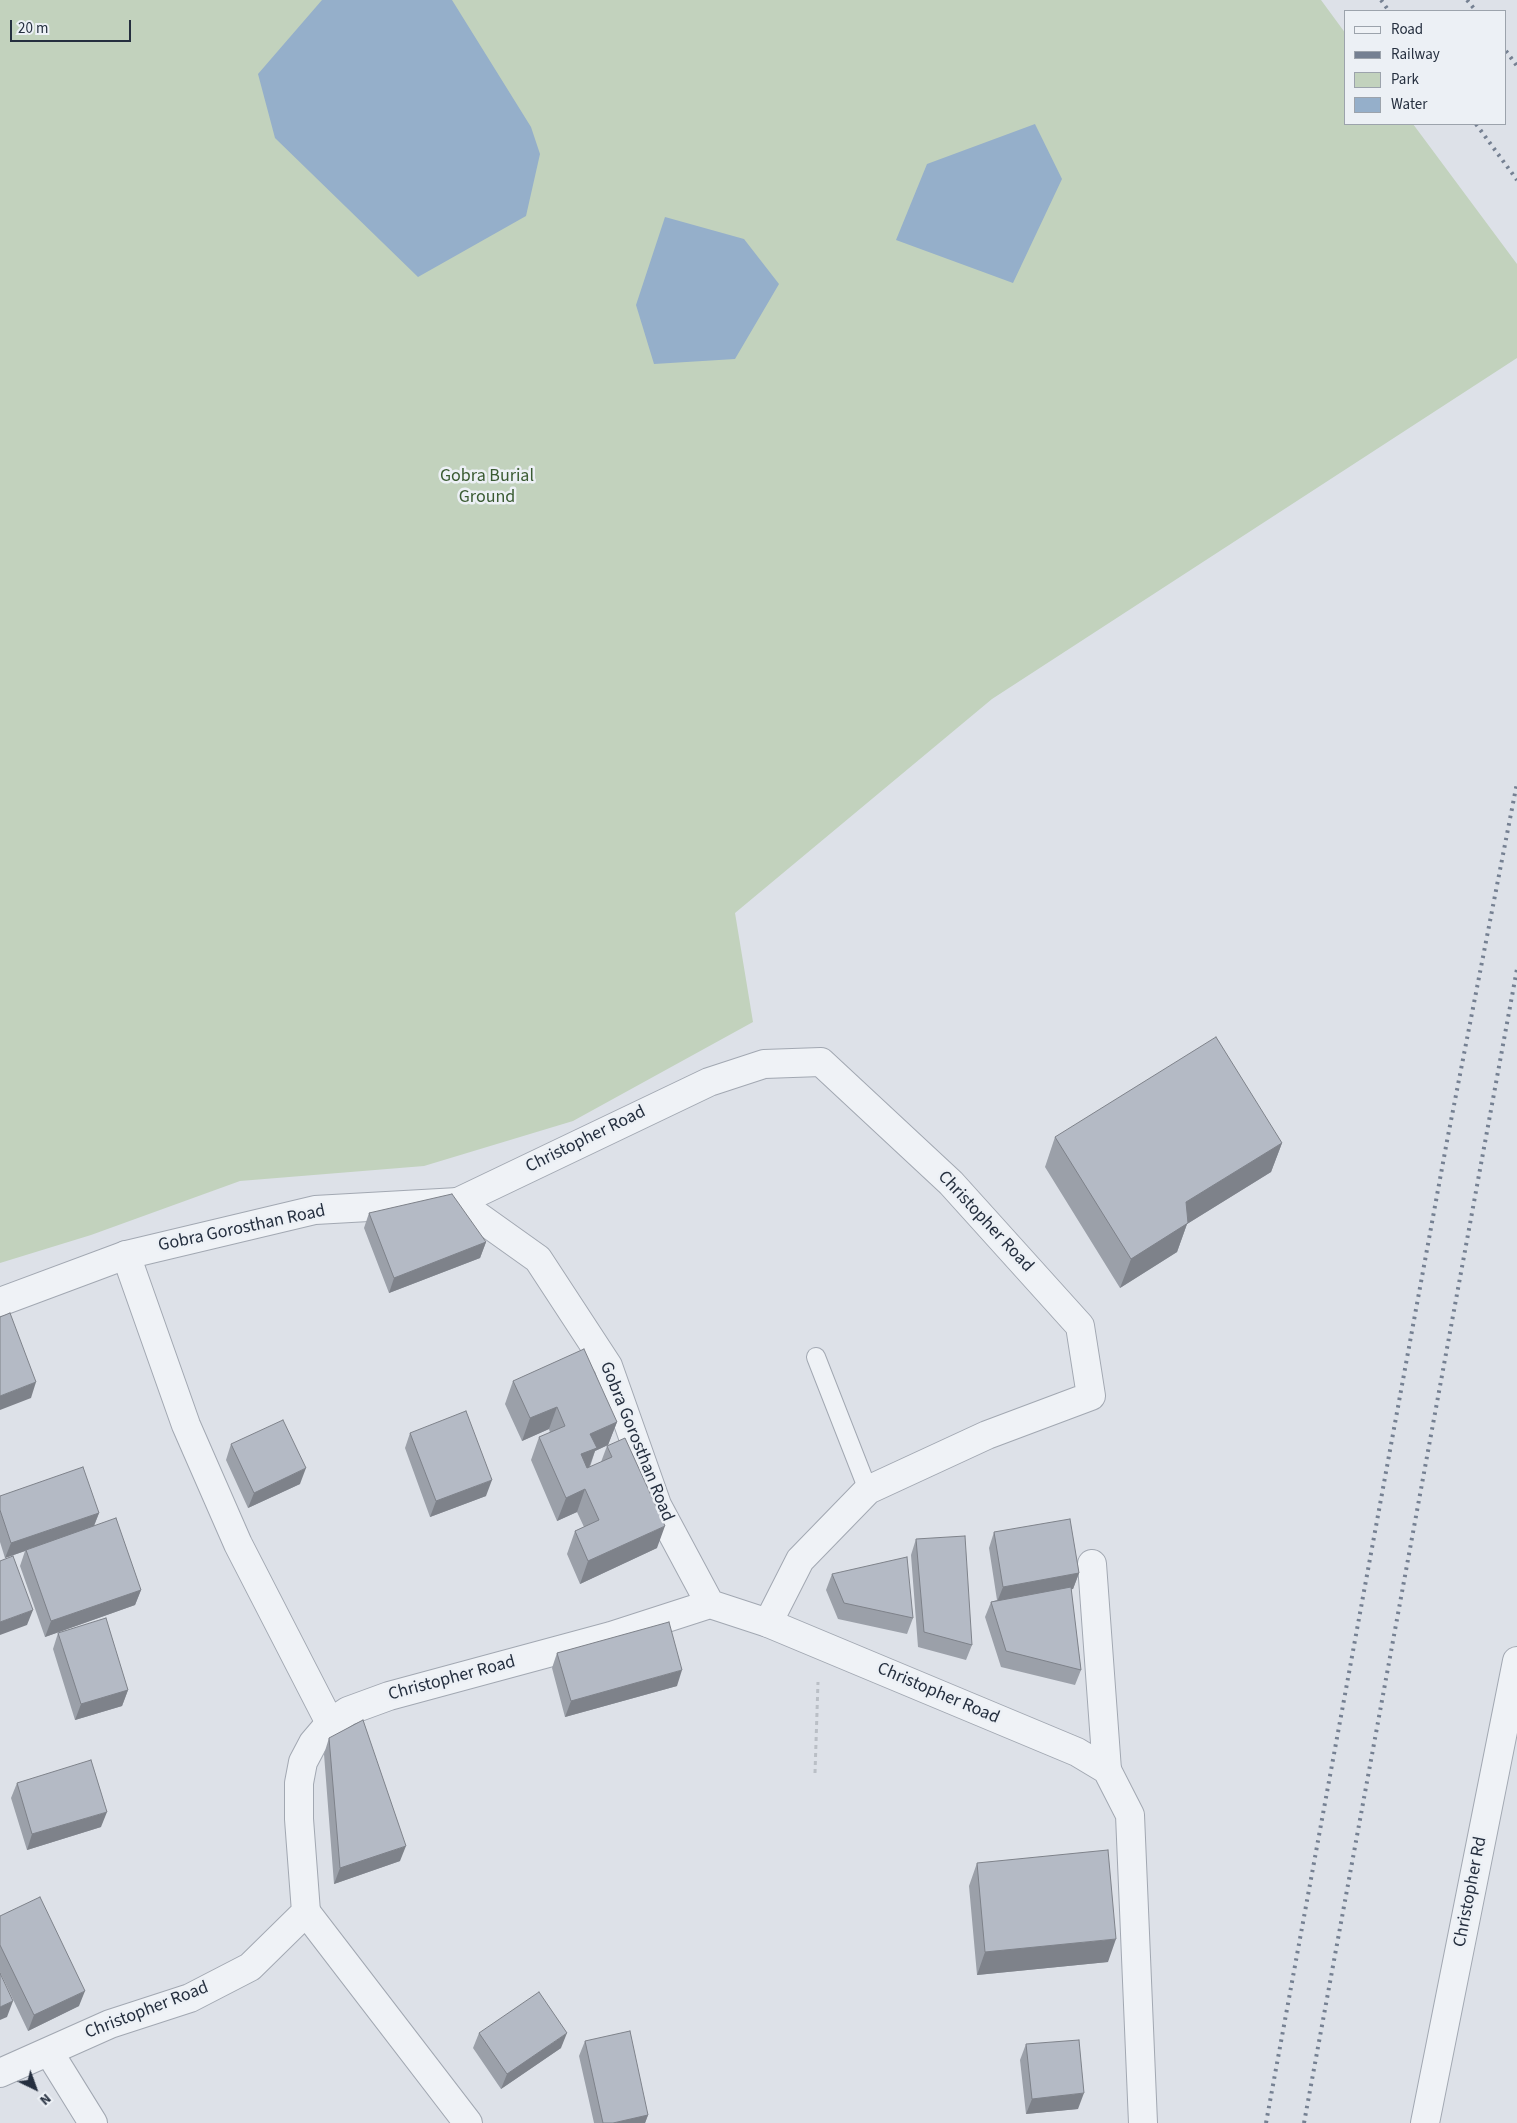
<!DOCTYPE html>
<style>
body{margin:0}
#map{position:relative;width:1517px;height:2123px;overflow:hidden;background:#dde1e8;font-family:"Source Sans 3",sans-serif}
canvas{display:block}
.legend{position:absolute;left:1344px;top:10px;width:162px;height:115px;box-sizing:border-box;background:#ecf0f5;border:1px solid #9ca3ac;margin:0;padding:6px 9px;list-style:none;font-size:15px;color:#252f3f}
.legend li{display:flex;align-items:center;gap:10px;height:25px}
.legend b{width:25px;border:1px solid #9ca3ac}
.north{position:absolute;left:10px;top:2063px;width:50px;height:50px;-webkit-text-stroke:4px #ecf0f5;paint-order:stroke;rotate:138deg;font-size:14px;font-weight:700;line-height:20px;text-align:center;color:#252f3f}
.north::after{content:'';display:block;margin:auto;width:18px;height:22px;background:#252f3f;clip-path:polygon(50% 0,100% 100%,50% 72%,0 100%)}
.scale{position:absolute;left:10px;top:20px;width:121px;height:22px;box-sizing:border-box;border:2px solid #252f3f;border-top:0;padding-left:6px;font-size:15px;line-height:18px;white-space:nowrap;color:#252f3f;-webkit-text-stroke:4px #ecf0f5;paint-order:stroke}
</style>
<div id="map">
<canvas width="1517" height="2123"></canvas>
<ul class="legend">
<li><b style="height:6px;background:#eff2f6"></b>Road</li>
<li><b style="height:6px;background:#758092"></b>Railway</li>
<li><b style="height:14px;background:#c2d2bd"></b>Park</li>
<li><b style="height:14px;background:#95afca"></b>Water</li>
</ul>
<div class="north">N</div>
<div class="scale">20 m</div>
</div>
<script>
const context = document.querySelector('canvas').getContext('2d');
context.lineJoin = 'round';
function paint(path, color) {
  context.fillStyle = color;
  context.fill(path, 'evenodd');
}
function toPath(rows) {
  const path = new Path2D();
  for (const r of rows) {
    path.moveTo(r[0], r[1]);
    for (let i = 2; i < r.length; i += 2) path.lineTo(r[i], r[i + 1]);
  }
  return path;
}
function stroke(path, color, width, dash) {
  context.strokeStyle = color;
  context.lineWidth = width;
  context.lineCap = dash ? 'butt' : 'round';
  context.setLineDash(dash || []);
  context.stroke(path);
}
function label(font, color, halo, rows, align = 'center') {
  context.font = font + ' "Source Sans 3",sans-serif';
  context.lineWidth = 5;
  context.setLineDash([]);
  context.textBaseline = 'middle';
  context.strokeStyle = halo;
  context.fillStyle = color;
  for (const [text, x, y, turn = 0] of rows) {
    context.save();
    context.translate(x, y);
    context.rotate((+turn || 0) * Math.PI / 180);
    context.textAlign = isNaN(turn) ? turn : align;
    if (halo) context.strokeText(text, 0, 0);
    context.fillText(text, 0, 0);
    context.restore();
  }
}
const green = toPath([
 [0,0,1321,0,1346,34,1346,124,1413,124,1517,264,1517,358,992,699,735,913,753,1022,573,1121,424,1166,240,1181,91,1235,0,1263]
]);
const water = toPath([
 [322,0,452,0,531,127,540,154,526,216,418,277,275,138,258,74],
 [1035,124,1062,179,1013,283,896,240,927,164],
 [665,217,744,239,779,284,735,359,654,364,636,305]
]);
const path = toPath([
 [815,1773,818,1682]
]);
const service = toPath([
 [816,1357,868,1490]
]);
const minor = toPath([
 [458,1202,709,1082,764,1064,821,1062,951,1183,1080,1326,1091,1396,987,1435,868,1490,800,1560,768,1623],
 [126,1255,186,1425,238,1544,330,1723],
 [1092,1564,1107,1770],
 [306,1912,468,2123],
 [49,2052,93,2123]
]);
const tertiary = toPath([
 [0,1302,126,1255,315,1210,458,1202,538,1259,608,1366,657,1505,710,1604],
 [0,2073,110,2024,190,1998,250,1967,306,1912,299,1819,299,1783,303,1762,313,1743,330,1723,348,1711,389,1696,611,1636,710,1604,768,1623,1077,1752,1107,1770,1130,1815,1143,2123],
 [1425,2123,1517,1661]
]);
const rail = toPath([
 [1381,0,1389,11],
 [1467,0,1476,11],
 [1506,51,1517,66],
 [1476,124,1517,180],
 [1266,2123,1447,1141,1517,783],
 [1304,2123,1517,969]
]);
const wall = toPath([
 [1055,1137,1282,1143,1271,1172,1187,1224,1177,1252,1120,1288,1045,1167],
 [369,1213,486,1242,480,1258,389,1293,364,1228],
 [513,1381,617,1422,608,1445,595,1451,590,1467,601,1462,607,1446,657,1548,580,1584,567,1554,575,1531,584,1527,577,1512,557,1521,531,1460,539,1437,550,1433,549,1429,522,1441,505,1404],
 [410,1433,486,1496,430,1517,405,1448],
 [231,1444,300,1484,248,1508,226,1460],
 [0,1496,99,1513,94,1526,141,1590,135,1605,45,1637,20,1566,25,1551,5,1558,0,1542],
 [994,1532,1079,1573,1073,1589,1071,1589,1081,1670,1075,1685,1001,1667,985,1617,991,1602,997,1600,989,1548],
 [916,1539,972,1645,966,1660,918,1647,911,1555],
 [832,1574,913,1618,907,1634,838,1619,826,1590],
 [58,1633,128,1690,122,1706,75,1720,53,1649],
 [557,1653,677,1686,565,1717,552,1668],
 [329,1738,400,1861,334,1884,324,1754],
 [17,1783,101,1827,27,1850,11,1798],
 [977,1863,1108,1962,977,1975,969,1886],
 [0,1916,79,2006,28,2031,0,1972],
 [479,2033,561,2048,501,2089,473,2048],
 [585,2041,648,2115,645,2123,594,2123,579,2056],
 [1026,2044,1078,2109,1026,2114,1020,2060]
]);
const shadedWall = toPath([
 [1282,1143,1271,1172,1187,1224,1177,1252,1120,1288,1131,1259,1186,1202],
 [486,1242,480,1258,389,1293,394,1278],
 [36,1382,31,1398,0,1410,0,1396],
 [557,1407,549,1429,522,1441,530,1418],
 [617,1422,608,1445,595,1451,588,1470,573,1477,581,1454,590,1434],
 [306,1468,300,1484,248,1508,254,1493],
 [492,1480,486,1496,430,1517,436,1501],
 [585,1489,577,1512,557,1521,566,1498],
 [99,1513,93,1528,26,1550,25,1551,5,1558,11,1543],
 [665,1526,657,1548,580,1584,588,1561],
 [1079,1573,1073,1589,997,1602,1003,1587],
 [141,1590,135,1605,45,1637,51,1621],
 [33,1610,27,1625,0,1635,0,1622],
 [682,1670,677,1686,565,1717,571,1701],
 [128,1690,122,1706,75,1720,81,1704],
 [107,1812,101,1827,27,1850,32,1834],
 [406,1846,400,1861,334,1884,340,1868],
 [1116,1939,1108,1962,977,1975,985,1952],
 [85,1991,79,2006,28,2031,34,2015],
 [13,2001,7,2017,0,2020,0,2007],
 [567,2033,561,2048,501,2089,507,2074],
 [1084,2093,1078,2109,1026,2114,1032,2099],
 [648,2115,645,2123,613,2123]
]);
const building = toPath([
 [1216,1037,1282,1143,1186,1202,1188,1223,1131,1259,1055,1137,1216,1037],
 [452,1194,486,1242,394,1278,369,1213,452,1194],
 [10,1313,36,1382,0,1396,0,1317,10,1313],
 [584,1349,617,1422,590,1434,597,1448,581,1454,587,1468,612,1457,607,1446,625,1438,665,1526,588,1561,575,1531,599,1520,585,1489,566,1498,539,1437,565,1426,557,1407,530,1418,513,1381,584,1349],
 [466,1411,492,1480,436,1501,410,1433,466,1411],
 [283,1420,306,1468,254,1493,231,1444,283,1420],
 [83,1467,99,1513,11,1543,0,1510,0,1496,83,1467],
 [116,1518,141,1590,51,1621,26,1550,116,1518],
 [1070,1519,1079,1573,1003,1587,994,1532,1070,1519],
 [965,1536,972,1645,924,1632,916,1539,965,1536],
 [13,1556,33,1610,0,1622,0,1561,13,1556],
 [907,1557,913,1618,844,1603,832,1574,907,1557],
 [1071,1587,1081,1670,1006,1651,991,1602,1071,1587],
 [106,1618,128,1690,81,1704,58,1633,106,1618],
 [669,1622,682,1670,571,1701,557,1653,669,1622],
 [363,1720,406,1846,340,1868,329,1738,363,1720],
 [91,1760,107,1812,32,1834,17,1783,91,1760],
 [1108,1850,1116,1939,985,1952,977,1863,1108,1850],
 [40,1897,85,1991,34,2015,0,1945,0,1916,40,1897],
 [0,1973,13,2001,0,2007,0,1973],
 [539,1992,567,2033,507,2074,479,2033,539,1992],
 [630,2031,648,2115,613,2123,603,2123,585,2041,630,2031],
 [1079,2040,1084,2093,1032,2099,1026,2044,1079,2040]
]);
const parkNames = [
 ["Gobra Burial",487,477],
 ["Ground",487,498]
];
const streetNames = [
 ["Christopher Road",586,1140,-26],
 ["Christopher Road",985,1222,47],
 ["Gobra Gorosthan Road",242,1229,-12],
 ["Gobra Gorosthan Road",636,1442,68],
 ["Christopher Road",452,1679,-15],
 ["Christopher Road",938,1694,23],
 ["Christopher Rd",1471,1892,-79],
 ["Christopher Road",147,2011,-21]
];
paint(green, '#c2d2bd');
paint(water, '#95afca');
stroke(service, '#a2a8b2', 20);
stroke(minor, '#a2a8b2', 30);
stroke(tertiary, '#a2a8b2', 30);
stroke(path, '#babfc6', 3, [4, 4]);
stroke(service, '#eff2f6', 18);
stroke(minor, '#eff2f6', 28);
stroke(tertiary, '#eff2f6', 28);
stroke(rail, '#758092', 4, [2.5, 5]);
paint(wall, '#9ba0a9');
paint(shadedWall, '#7e828a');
paint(building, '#b4bac5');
stroke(building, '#7e828a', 1);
label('18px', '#3a5b32', '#ecf0f5', parkNames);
label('18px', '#252f3f', '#ecf0f5', streetNames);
</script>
